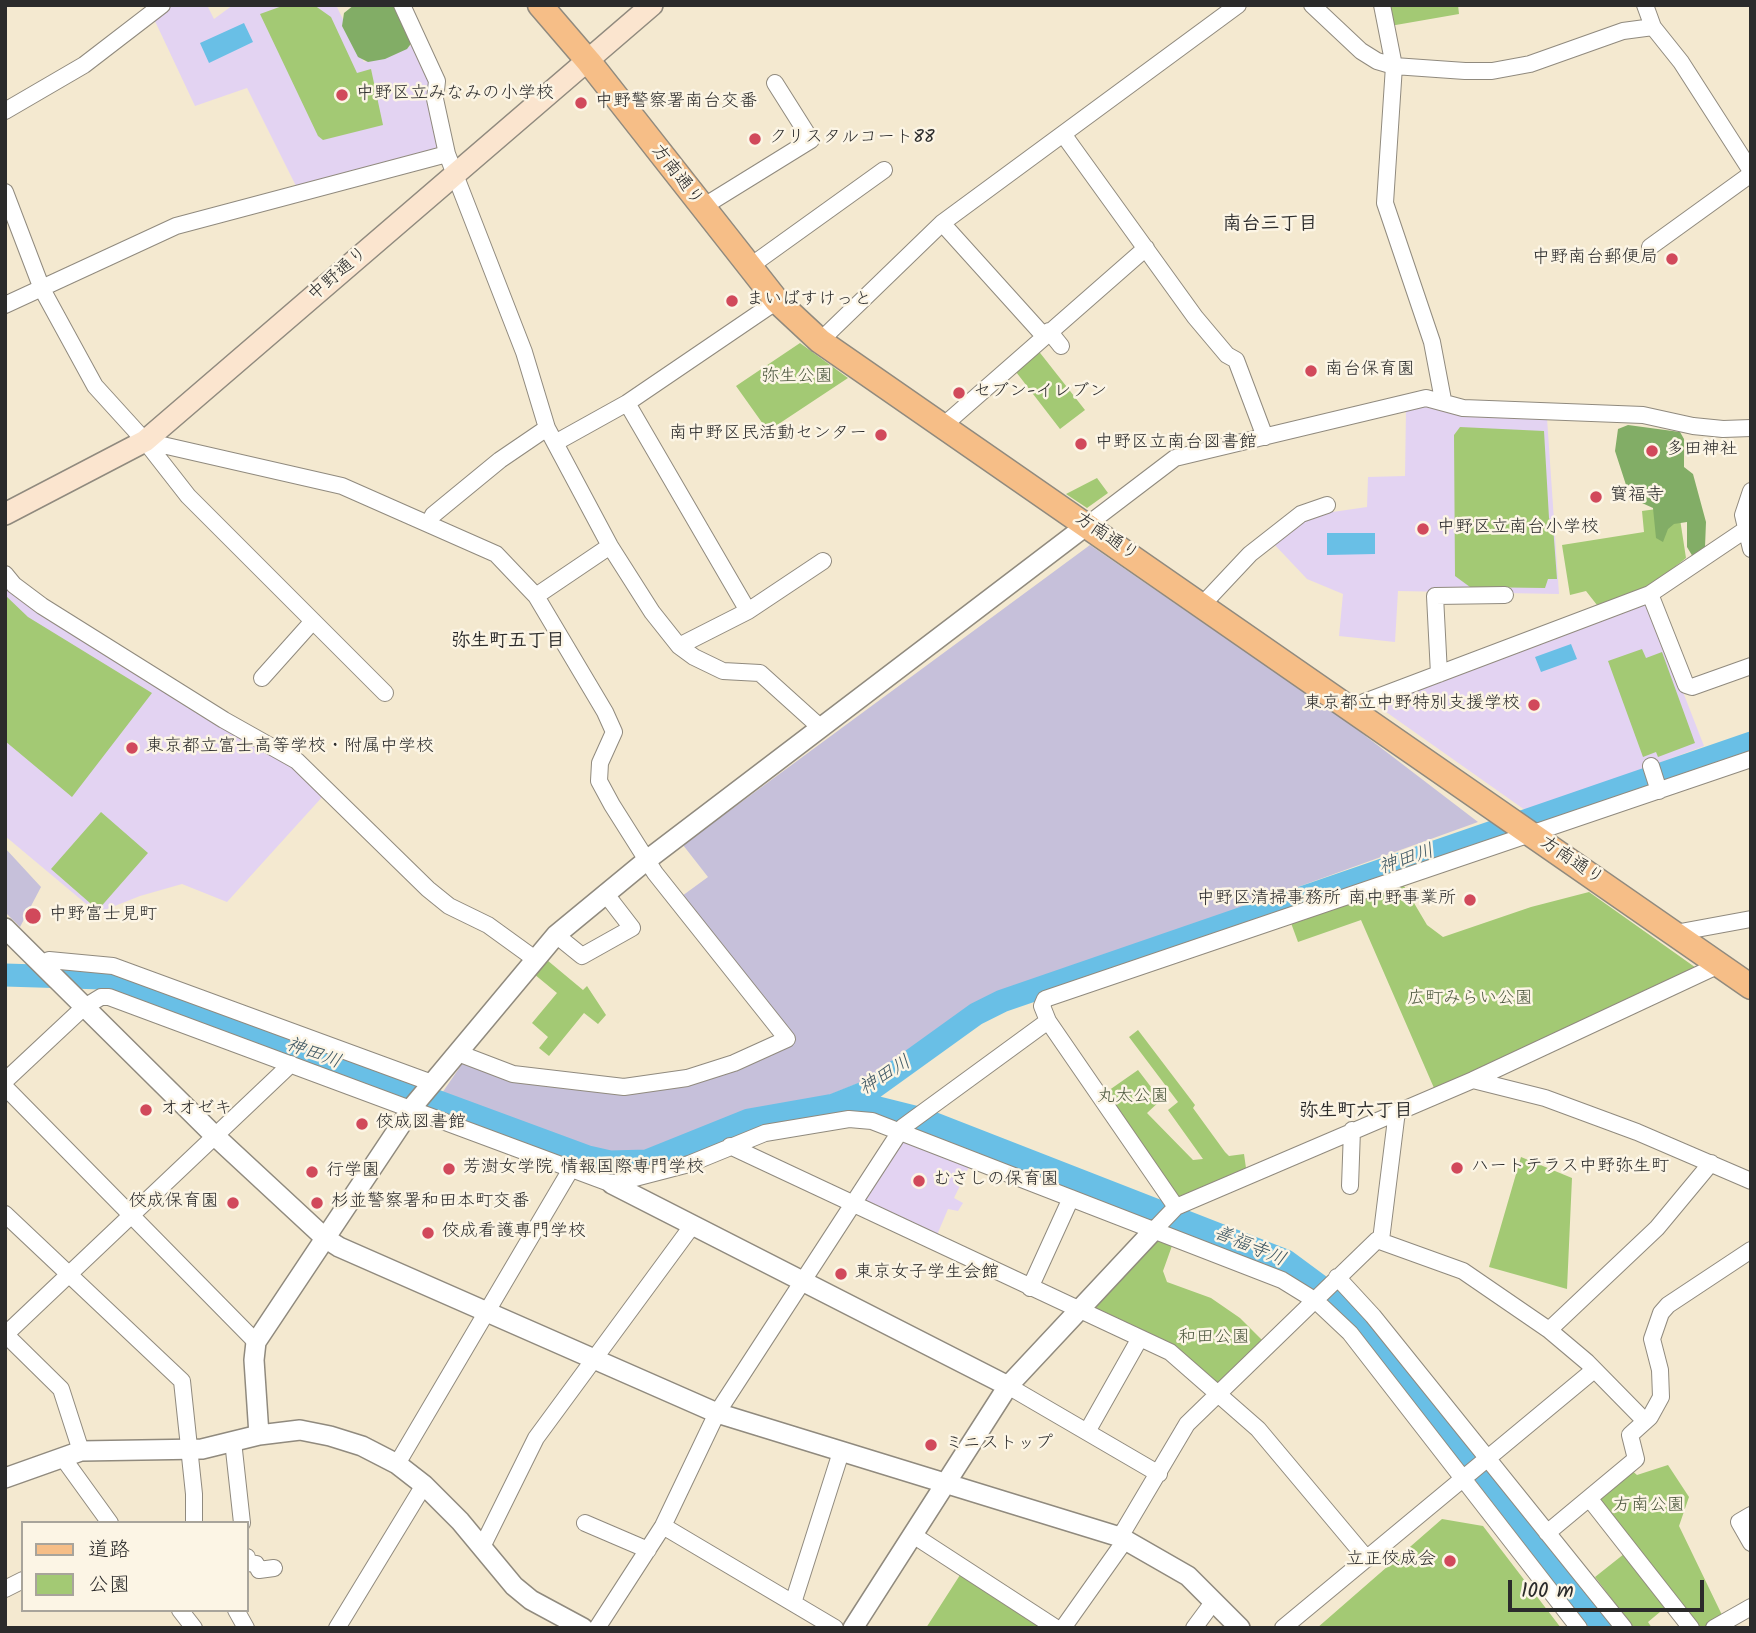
<!DOCTYPE html>
<meta charset="utf-8">
<style>
body{margin:0}
#map{position:relative;width:1756px;height:1633px;overflow:hidden;background:#f4e9d0;font-family:Kalam,"Klee One",sans-serif}
canvas{display:block}
.frame{position:absolute;inset:0;border:7px solid #2b2b2b;pointer-events:none}
.legend{position:absolute;left:21px;top:1521px;width:228px;height:91px;box-sizing:border-box;background:#fcf5e5;border:2px solid #a8a49b;margin:0;padding:9px 12px;list-style:none;font-size:21px;color:#2b2b2b}
.legend li{display:flex;align-items:center;gap:14px;height:35px}
.legend b{width:35px;border:2px solid #a8a49b}
.scale{position:absolute;left:1508px;top:1580px;width:196px;height:32px;box-sizing:border-box;border:4px solid #2b2b2b;border-top:0;padding-left:9px;font-size:21px;line-height:24px;white-space:nowrap;color:#2b2b2b;-webkit-text-stroke:5px #fcf5e5;paint-order:stroke}
</style>
<div id="map">
<canvas width="1756" height="1633"></canvas>
<div class="frame"></div>
<ul class="legend">
<li><b style="height:9px;background:#f6be87"></b>道路</li>
<li><b style="height:19px;background:#a3c974"></b>公園</li>
</ul>
<div class="scale">100 m</div>
</div>
<script>
const context = document.querySelector('canvas').getContext('2d');
context.lineJoin = 'round';
function paint(path, color) {
  context.fillStyle = color;
  context.fill(path, 'evenodd');
}
function toPath(rows) {
  const path = new Path2D();
  for (const r of rows) {
    path.moveTo(r[0], r[1]);
    for (let i = 2; i < r.length; i += 2) path.lineTo(r[i], r[i + 1]);
  }
  return path;
}
function stroke(path, color, width, dash) {
  context.strokeStyle = color;
  context.lineWidth = width;
  context.lineCap = dash ? 'butt' : 'round';
  context.setLineDash(dash || []);
  context.stroke(path);
}
function label(font, color, halo, rows, align = 'center') {
  context.font = font + ' Kalam,"Klee One",sans-serif';
  context.lineWidth = 5;
  context.setLineDash([]);
  context.textBaseline = 'middle';
  context.strokeStyle = halo;
  context.fillStyle = color;
  for (const [text, x, y, turn = 0] of rows) {
    context.save();
    context.translate(x, y);
    context.rotate((+turn || 0) * Math.PI / 180);
    context.textAlign = isNaN(turn) ? turn : align;
    if (halo) context.strokeText(text, 0, 0);
    context.fillText(text, 0, 0);
    context.restore();
  }
}
const built = toPath([
 [170,5,207,5,214,19,233,5,336,5,364,62,413,45,431,83,439,149,296,186,247,88,195,106,154,19],
 [1428,406,1547,418,1559,594,1398,591,1395,642,1339,636,1343,594,1307,579,1272,542,1312,515,1367,507,1368,477,1405,476,1406,409],
 [5,584,15,597,39,612,291,767,324,795,227,902,182,884,140,896,97,913,5,836],
 [1644,605,1650,607,1704,746,1651,766,1525,810,1379,707,1380,703],
 [910,1140,970,1165,954,1198,963,1203,958,1211,948,1209,937,1235,866,1205,864,1199,900,1144]
]);
const industrial = toPath([
 [1090,545,1342,718,1478,822,990,998,866,1080,819,1099,767,1107,643,1151,607,1154,570,1146,440,1096,462,1064,545,1086,620,1095,686,1085,739,1070,796,1039,682,896,708,877,683,845],
 [5,848,41,887,20,927,5,912]
]);
const green = toPath([
 [285,5,314,5,331,17,357,73,371,69,383,125,323,140,318,136,260,14],
 [1385,5,1458,5,1459,14,1390,26],
 [800,343,848,378,768,431,736,386],
 [1037,349,1085,410,1060,429,1013,368],
 [1460,427,1544,431,1549,518,1553,526,1557,579,1548,579,1545,588,1470,587,1455,576,1454,435],
 [1097,478,1108,493,1087,508,1066,494],
 [1678,506,1686,558,1652,585,1597,605,1586,591,1570,595,1562,545,1644,532,1642,511],
 [5,595,28,617,152,693,72,797,5,741],
 [1642,649,1646,658,1662,652,1695,743,1658,757,1656,752,1643,757,1608,661],
 [101,812,148,853,98,910,51,869],
 [1401,881,1427,925,1443,937,1531,907,1589,892,1699,970,1519,1053,1434,1088,1361,920,1298,942,1291,923],
 [547,960,583,990,587,986,606,1015,598,1024,584,1013,549,1056,539,1048,548,1037,532,1023,557,993,534,974],
 [1138,1030,1195,1105,1193,1108,1225,1152,1229,1156,1244,1154,1246,1168,1177,1199,1105,1093,1138,1070,1161,1100,1147,1113,1193,1160,1203,1159,1168,1110,1178,1102,1129,1037],
 [1521,1157,1572,1178,1567,1289,1489,1267],
 [1157,1239,1173,1243,1163,1271,1167,1282,1211,1298,1240,1318,1265,1343,1222,1383,1216,1383,1175,1348,1092,1309],
 [1668,1465,1689,1497,1679,1526,1722,1615,1703,1628,1700,1628,1596,1498,1630,1469,1637,1475],
 [1442,1519,1483,1526,1561,1628,1317,1628],
 [1624,1554,1666,1607,1648,1622,1652,1628,1634,1628,1595,1577],
 [960,1575,1042,1628,926,1628]
]);
const forest = toPath([
 [354,5,405,5,413,41,407,49,385,59,368,62,358,57,342,26,344,13],
 [1628,425,1680,432,1684,439,1684,467,1693,474,1706,522,1705,547,1693,557,1687,547,1687,522,1674,524,1668,529,1663,542,1656,538,1653,508,1642,503,1627,488,1615,451,1618,429]
]);
const water = toPath([
 [244,23,253,42,209,63,200,43],
 [1327,533,1375,533,1375,554,1327,555],
 [1571,644,1577,659,1541,672,1535,657]
]);
const river = toPath([
 [5,975,103,978,588,1157,610,1162,647,1161,749,1120,834,1105,869,1091,976,1014,1002,1001,1751,743],
 [843,1105,870,1106,922,1119,1286,1261,1336,1298,1360,1321,1474,1460,1604,1628]
]);
const minor = toPath([
 [402,5,437,81,435,99,447,154,524,352,547,428,610,546,652,612,679,646,694,657,723,671,760,673,821,728],
 [1312,5,1361,51,1377,61,1394,66,1465,71,1492,71,1530,64,1623,31,1653,27],
 [1382,5,1394,66,1385,203,1432,342,1443,400],
 [1645,5,1653,27,1681,62,1751,171],
 [5,111,84,65,162,5],
 [1063,134,1195,317,1227,355,1236,360,1265,437],
 [5,192,42,289,95,386,145,441,188,496,385,693],
 [701,208,811,140,775,83],
 [942,223,1044,336],
 [1650,247,1751,174],
 [749,267,884,170],
 [5,305,176,226,447,154],
 [1049,331,1061,346],
 [820,341,942,223,1238,5],
 [627,403,748,611],
 [944,425,1146,248],
 [145,441,342,486,496,554,536,596,605,712,614,732,600,763,599,781,612,805,655,873,787,1039,734,1063,687,1078,624,1087,513,1074,458,1053],
 [555,443,627,403,777,301],
 [1751,491,1743,515,1751,549],
 [429,523,433,515,500,460,547,428],
 [1087,525,1175,458,1426,398,1463,408,1643,415,1693,426,1723,429,1751,428],
 [5,574,14,585,42,606,224,720,297,761,428,889,449,906,488,925,535,959],
 [1650,594,1686,685,1692,687,1751,666],
 [536,596,610,546],
 [1203,604,1250,554,1301,514,1327,505],
 [679,646,748,611,823,561],
 [1439,674,1435,596,1505,595],
 [262,678,313,621],
 [1358,712,1364,702,1375,698,1650,594,1745,530],
 [1651,766,1659,791],
 [1675,933,1751,919],
 [556,935,582,956,632,928,605,893],
 [40,964,49,960,113,966,432,1083],
 [1473,1080,1545,1098,1637,1132,1751,1181],
 [5,1081,83,1008,101,997,109,997,612,1184,689,1164,765,1133,849,1119,872,1121,1282,1280,1316,1301,1350,1333,1579,1628],
 [5,1087,256,1342],
 [730,1146,1170,1352,1258,1429,1367,1559],
 [1350,1186,1352,1130],
 [1176,1207,1048,1021,1042,1006,1045,999,1751,759],
 [5,1214,182,1381,194,1494,194,1523],
 [1154,1230,1176,1207,1473,1080,1719,965],
 [1381,1240,1397,1111],
 [1337,1277,1373,1316,1624,1628],
 [1030,1288,1071,1198],
 [1549,1330,1657,1228,1711,1163],
 [5,1334,61,1389,81,1451],
 [5,1335,291,1064],
 [1008,1386,1159,1474],
 [1088,1430,1140,1338],
 [233,1441,242,1523],
 [63,1458,110,1523],
 [397,1464,571,1169],
 [1589,1498,1691,1628],
 [1751,1515,1739,1522,1751,1543],
 [585,1523,648,1550],
 [663,1526,835,1628],
 [1547,1533,1636,1459,1630,1435,1650,1417,1661,1397,1660,1370,1652,1339,1661,1313,1668,1305,1751,1250],
 [913,1535,1056,1628],
 [1120,1537,1187,1424,1377,1240,1463,1271,1549,1330,1587,1362,1644,1420],
 [482,1547,536,1438,692,1226],
 [247,1557,248,1563,256,1564,259,1570,274,1568],
 [5,1589,23,1580],
 [793,1603,841,1452],
 [180,1610,194,1628],
 [236,1610,246,1628],
 [337,1628,424,1485],
 [597,1628,663,1526,717,1413,903,1127,1048,1021],
 [1063,1628,1126,1539],
 [1194,1628,1214,1601],
 [1283,1628,1594,1370],
 [1714,1628,1751,1607]
]);
const tertiary = toPath([
 [5,928,215,1136,325,1238,339,1247,717,1413,1120,1537,1188,1576,1240,1628],
 [612,1184,1008,1386],
 [259,1435,254,1360,256,1342,414,1105,556,935,647,860,1087,525],
 [5,1478,81,1451,202,1449,259,1435,300,1430,330,1436,362,1446,397,1464,424,1485,460,1521,514,1586,531,1600,583,1628],
 [853,1628,1008,1386,1154,1230]
]);
const secondary = toPath([
 [5,514,145,441,652,5]
]);
const primary = toPath([
 [540,5,589,62,777,301,820,341,1751,987]
]);
const markers = [
 [342,95,7,"#d1495b"],
 [581,103,7,"#d1495b"],
 [755,139,7,"#d1495b"],
 [1672,259,7,"#d1495b"],
 [732,301,7,"#d1495b"],
 [1311,371,7,"#d1495b"],
 [959,393,7,"#d1495b"],
 [881,435,7,"#d1495b"],
 [1081,444,7,"#d1495b"],
 [1652,451,7,"#d1495b"],
 [1596,497,7,"#d1495b"],
 [1423,529,7,"#d1495b"],
 [1534,705,7,"#d1495b"],
 [132,748,7,"#d1495b"],
 [1470,900,7,"#d1495b"],
 [33,916,9,"#d1495b"],
 [146,1110,7,"#d1495b"],
 [362,1124,7,"#d1495b"],
 [1457,1168,7,"#d1495b"],
 [449,1169,7,"#d1495b"],
 [312,1172,7,"#d1495b"],
 [919,1181,7,"#d1495b"],
 [233,1203,7,"#d1495b"],
 [317,1203,7,"#d1495b"],
 [428,1233,7,"#d1495b"],
 [841,1274,7,"#d1495b"],
 [931,1445,7,"#d1495b"],
 [1450,1561,7,"#d1495b"]
];
const poiNames = [
 ["中野区立みなみの小学校",356,95],
 ["中野警察署南台交番",595,103],
 ["クリスタルコート88",769,139],
 ["中野南台郵便局",1658,259,"right"],
 ["まいばすけっと",746,301],
 ["南台保育園",1325,371],
 ["セブン-イレブン",973,393],
 ["南中野区民活動センター",867,435,"right"],
 ["中野区立南台図書館",1095,444],
 ["多田神社",1666,451],
 ["寳福寺",1610,497],
 ["中野区立南台小学校",1437,529],
 ["東京都立中野特別支援学校",1520,705,"right"],
 ["東京都立富士高等学校・附属中学校",146,748],
 ["中野区清掃事務所 南中野事業所",1456,900,"right"],
 ["中野富士見町",49,916],
 ["オオゼキ",160,1110],
 ["佼成図書館",376,1124],
 ["ハートテラス中野弥生町",1471,1168],
 ["芳澍女学院 情報国際専門学校",463,1169],
 ["行学園",326,1172],
 ["むさしの保育園",933,1181],
 ["佼成保育園",219,1203,"right"],
 ["杉並警察署和田本町交番",331,1203],
 ["佼成看護専門学校",442,1233],
 ["東京女子学生会館",855,1274],
 ["ミニストップ",945,1445],
 ["立正佼成会",1436,1561,"right"]
];
const streetNames = [
 ["方南通り",676,176,52],
 ["中野通り",339,275,-41],
 ["方南通り",1106,538,34],
 ["方南通り",1571,862,34]
];
const parkNames = [
 ["弥生公園",797,378],
 ["広町みらい公園",1470,1000],
 ["丸太公園",1133,1098],
 ["和田公園",1214,1339],
 ["方南公園",1649,1507]
];
const neighbourhoodNames = [
 ["南台三丁目",1270,226],
 ["弥生町五丁目",508,643],
 ["弥生町六丁目",1356,1113]
];
const waterNames = [
 ["神田川",1407,861,-19],
 ["神田川",313,1055,20],
 ["神田川",886,1077,-32],
 ["善福寺川",1249,1248,23]
];
paint(built, '#e3d3f2');
paint(industrial, '#c6c0da');
paint(green, '#a3c974');
paint(forest, '#82ad66');
paint(water, '#69bfe6');
stroke(river, '#69bfe6', 23);
stroke(minor, '#908a7e', 18);
stroke(tertiary, '#908a7e', 22);
stroke(secondary, '#908a7e', 24);
stroke(primary, '#908a7e', 27);
stroke(minor, '#fff', 16);
stroke(tertiary, '#fff', 19);
stroke(secondary, '#fbe5cf', 21);
stroke(primary, '#f6be87', 24);
for (const [x, y, r, color] of markers) {
  const dot = new Path2D();
  dot.arc(x, y, r, 0, 2 * Math.PI);
  context.fillStyle = color;
  context.fill(dot);
  stroke(dot, '#fcf5e5', 2.5);
}
label('18px', '#2b2b2b', '#fcf5e5', poiNames, 'left');
label('18px', '#2b2b2b', '#fcf5e5', streetNames);
label('18px', '#4f5a41', '#fcf5e5', parkNames);
label('bold 19px', '#2b2b2b', '#fcf5e5', neighbourhoodNames);
label('italic 19px', '#3e5763', '#fcf5e5', waterNames);
</script>
